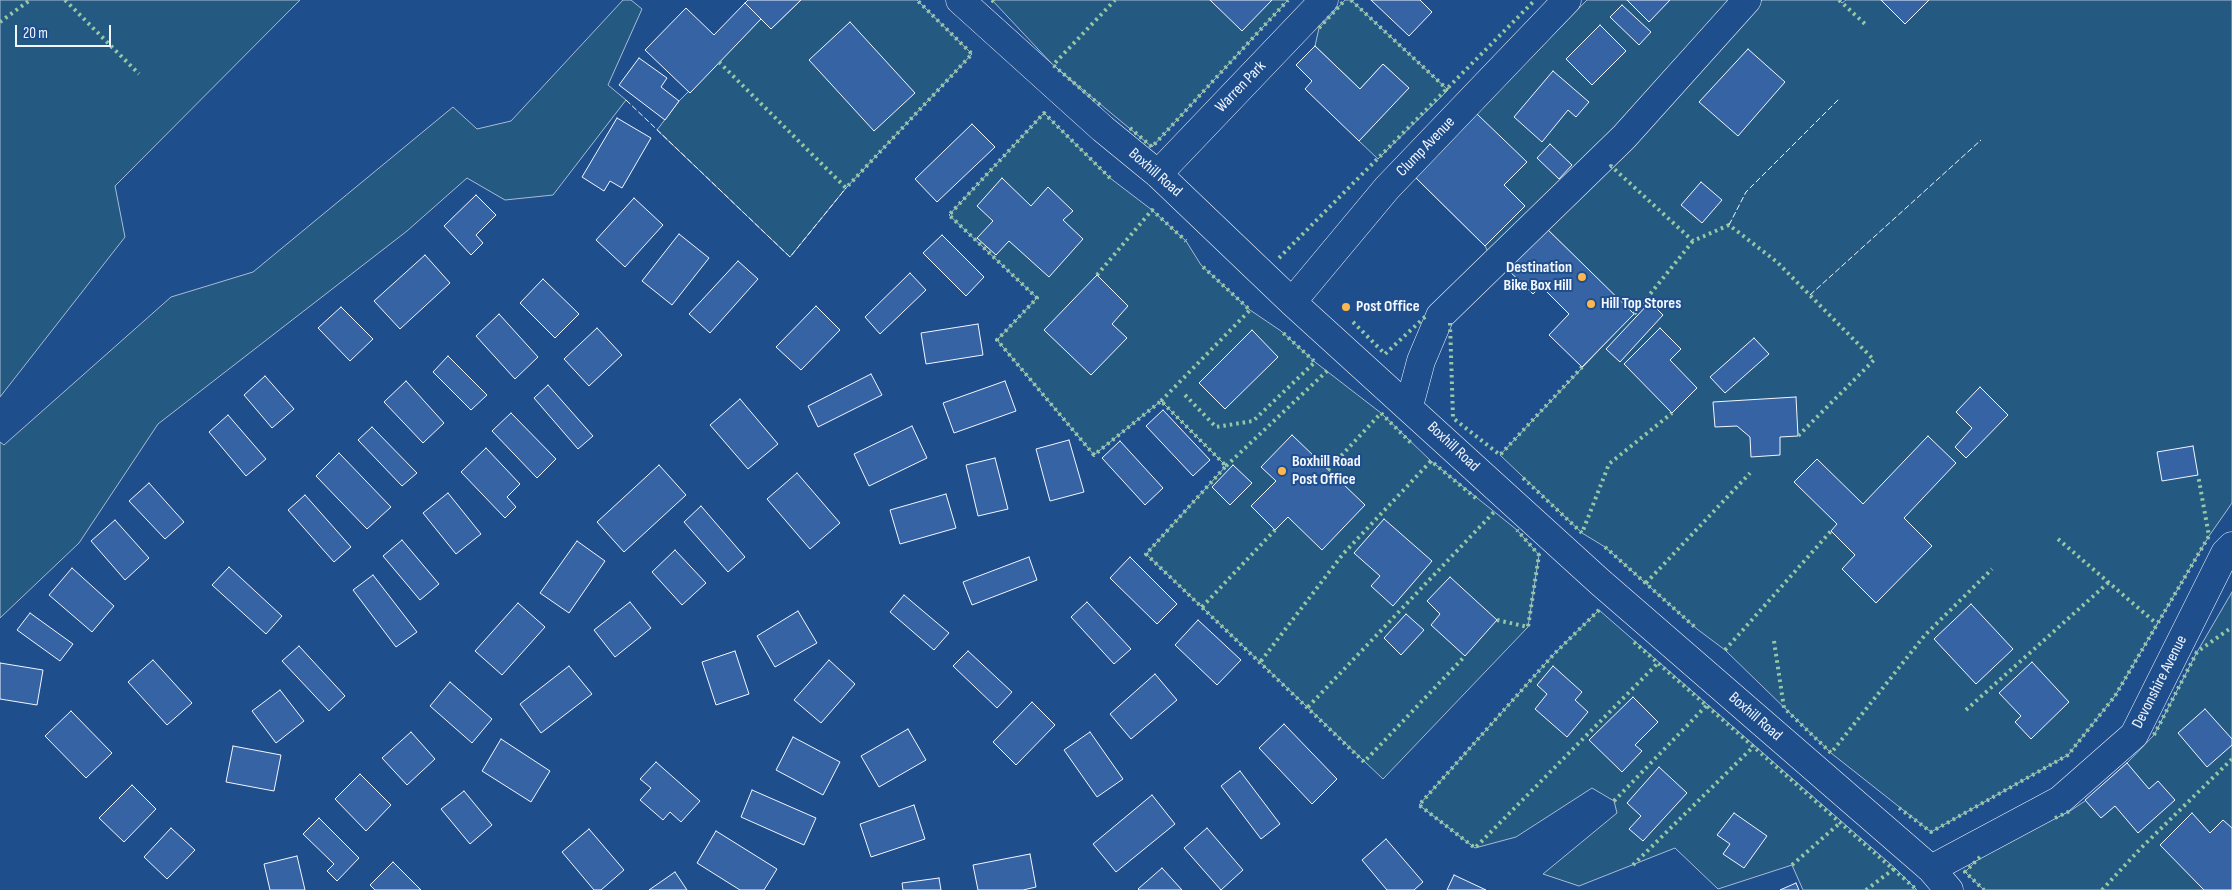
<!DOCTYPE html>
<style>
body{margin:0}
#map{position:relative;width:2232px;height:890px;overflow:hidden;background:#1f4e8c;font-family:"Sofia Sans Condensed",sans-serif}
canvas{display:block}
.scale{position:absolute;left:15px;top:25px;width:96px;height:22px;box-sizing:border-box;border:2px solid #f2f6ff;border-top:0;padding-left:6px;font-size:15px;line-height:18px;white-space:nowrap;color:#f2f6ff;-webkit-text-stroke:4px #1f4e8c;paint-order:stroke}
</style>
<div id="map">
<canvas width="2232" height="890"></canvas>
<div class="scale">20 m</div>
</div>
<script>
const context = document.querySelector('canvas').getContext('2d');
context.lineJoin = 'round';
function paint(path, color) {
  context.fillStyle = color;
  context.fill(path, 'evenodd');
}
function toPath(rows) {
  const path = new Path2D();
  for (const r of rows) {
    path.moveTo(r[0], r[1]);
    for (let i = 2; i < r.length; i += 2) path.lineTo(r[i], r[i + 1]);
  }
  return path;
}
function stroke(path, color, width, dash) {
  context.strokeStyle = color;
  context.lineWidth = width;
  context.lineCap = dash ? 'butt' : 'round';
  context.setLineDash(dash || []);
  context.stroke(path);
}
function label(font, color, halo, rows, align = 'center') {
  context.font = font + ' "Sofia Sans Condensed",sans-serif';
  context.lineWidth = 4;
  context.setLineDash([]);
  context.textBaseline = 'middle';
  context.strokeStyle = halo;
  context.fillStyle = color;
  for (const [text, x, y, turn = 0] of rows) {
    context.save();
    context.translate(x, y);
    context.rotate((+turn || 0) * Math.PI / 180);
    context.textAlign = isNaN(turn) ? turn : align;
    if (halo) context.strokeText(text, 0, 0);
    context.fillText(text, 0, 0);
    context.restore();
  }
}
const green = toPath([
 [0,0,300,0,115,186,125,237,0,397,0,0],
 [623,0,631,0,642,9,608,85,626,100,553,195,505,200,467,178,407,231,158,424,79,543,0,618,0,442,4,445,171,297,253,272,453,107,477,129,511,121,623,0],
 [801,0,917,0,972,54,846,188,790,257,657,130,679,101,761,19,771,29,801,0],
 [992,0,1288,0,1152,147,1053,65,992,0],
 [1345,0,1351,0,1448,90,1378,159,1359,141,1408,88,1383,64,1360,89,1315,46,1319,28,1345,0],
 [1587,0,1736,0,1623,121,1489,254,1485,246,1415,177,1587,0],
 [1762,0,1839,0,1842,3,1846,0,2232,0,2232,503,2209,536,2115,696,2068,755,1931,832,1831,753,1725,650,1697,629,1605,547,1582,533,1500,455,1633,314,1543,225,1762,0],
 [1044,113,1110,178,1152,210,1186,241,1201,265,1250,310,1281,331,1315,362,1381,413,1431,461,1517,530,1539,555,1528,627,1383,779,1146,554,1226,466,1161,401,1094,455,997,340,1037,298,949,215,1044,113],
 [2232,592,2232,890,1984,890,1965,872,1985,852,2070,811,2085,801,2127,763,2154,735,2197,652,2232,592],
 [1599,610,1895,868,1917,890,1803,890,1792,865,1718,889,1675,848,1579,886,1543,874,1617,813,1614,801,1592,788,1516,837,1475,848,1419,805,1554,654,1599,610]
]);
const building = toPath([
 [748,0,801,0,771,29,745,3,748,0],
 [1210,0,1272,0,1242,31,1210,0],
 [1371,0,1420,0,1432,12,1409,36,1371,0],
 [1627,0,1670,0,1649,22,1627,0],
 [1881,0,1929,0,1905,24,1881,0],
 [745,3,761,19,690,93,645,50,686,8,714,35,745,3],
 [1622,5,1651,32,1639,45,1610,17,1622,5],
 [850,22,915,93,874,131,809,60,850,22],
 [1600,25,1626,51,1592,85,1566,59,1600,25],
 [1315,46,1360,89,1383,64,1409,88,1359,141,1305,89,1312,81,1296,65,1315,46],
 [1748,49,1785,82,1738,136,1699,102,1748,49],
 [639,58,667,78,661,87,679,101,665,120,619,85,639,58],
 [1553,71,1589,102,1576,117,1568,110,1542,142,1514,117,1553,71],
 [1477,114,1527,162,1504,185,1525,206,1485,246,1415,177,1477,114],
 [617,118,651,138,622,188,610,181,604,191,582,177,617,118],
 [972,124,995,147,937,202,915,179,972,124],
 [1550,144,1572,165,1559,179,1537,158,1550,144],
 [1002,178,1031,206,1048,187,1073,211,1063,220,1083,239,1049,277,1009,241,996,255,977,238,993,221,977,206,1002,178],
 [1701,182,1722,200,1702,223,1681,205,1701,182],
 [476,195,496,215,476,235,483,243,471,255,444,226,476,195],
 [634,198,663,225,625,267,596,240,634,198],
 [1543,225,1634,314,1582,367,1549,335,1569,314,1541,286,1533,294,1504,266,1543,225],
 [679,234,709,258,672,305,642,281,679,234],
 [942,235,984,277,966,296,923,253,942,235],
 [425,255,450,283,400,329,374,301,425,255],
 [738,261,758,279,710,333,689,314,738,261],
 [910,273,926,290,880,334,865,317,910,273],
 [1097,275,1128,306,1112,324,1127,338,1091,375,1044,330,1097,275],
 [543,279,579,314,555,338,520,303,543,279],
 [1650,302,1663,315,1620,362,1606,349,1650,302],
 [816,306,840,330,801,370,776,347,816,306],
 [341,307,373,339,350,361,318,328,341,307],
 [499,314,538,357,515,379,476,336,499,314],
 [978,324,983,355,926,364,921,333,978,324],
 [597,328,622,355,589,386,564,359,597,328],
 [1660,328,1681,349,1670,360,1697,388,1672,413,1624,364,1660,328],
 [1252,330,1278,357,1225,409,1199,383,1252,330],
 [1754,338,1769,354,1725,393,1710,377,1754,338],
 [448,356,487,395,471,410,433,372,448,356],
 [871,374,882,395,818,427,808,406,871,374],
 [265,376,294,409,272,428,244,395,265,376],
 [406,381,444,423,423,443,384,402,406,381],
 [1005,381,1016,411,954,433,943,403,1005,381],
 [548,385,593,436,578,449,534,398,548,385],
 [1980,387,2008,415,1966,458,1955,447,1972,428,1956,412,1980,387],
 [1796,397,1798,436,1780,437,1780,455,1751,457,1750,437,1737,426,1715,427,1713,402,1796,397],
 [740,399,778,444,748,469,710,425,740,399],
 [1163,410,1210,460,1193,476,1146,426,1163,410],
 [511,413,556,459,537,478,492,431,511,413],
 [228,415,266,459,246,476,209,432,228,415],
 [912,426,927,458,869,486,854,454,912,426],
 [372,427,417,473,402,486,358,440,372,427],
 [1292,435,1365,505,1322,550,1288,517,1275,530,1251,506,1276,481,1261,467,1292,435],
 [1928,436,1956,463,1904,518,1932,546,1876,603,1842,569,1855,555,1831,531,1837,524,1794,482,1817,459,1863,504,1928,436],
 [1069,440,1084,492,1050,501,1036,449,1069,440],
 [1120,441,1163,488,1145,505,1102,458,1120,441],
 [2193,446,2198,475,2162,481,2157,452,2193,446],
 [486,448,520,484,507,497,516,507,505,518,461,472,486,448],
 [339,453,391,507,367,529,316,476,339,453],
 [995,458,1008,509,978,516,966,465,995,458],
 [659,465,686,495,624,552,597,522,659,465],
 [1233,465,1252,483,1230,505,1212,487,1233,465],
 [797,473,840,523,810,549,767,499,797,473],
 [149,483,184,522,165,539,129,501,149,483],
 [448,493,481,534,456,554,423,513,448,493],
 [946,494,956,528,900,544,890,510,946,494],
 [305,495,351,547,334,562,288,510,305,495],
 [701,506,745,557,728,572,684,522,701,506],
 [1384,519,1432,561,1393,606,1371,586,1380,576,1354,553,1384,519],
 [115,520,149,558,125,580,91,541,115,520],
 [402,540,439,584,420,600,383,556,402,540],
 [577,541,605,561,569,613,540,593,577,541],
 [675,550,706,583,682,605,652,572,675,550],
 [1029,557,1037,580,972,605,963,582,1029,557],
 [1130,557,1177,604,1157,624,1110,578,1130,557],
 [229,567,282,616,266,634,212,585,229,567],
 [72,568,114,606,92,632,49,595,72,568],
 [373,575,417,632,396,647,353,590,373,575],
 [1450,577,1497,620,1465,656,1431,625,1440,614,1427,601,1450,577],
 [904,595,949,633,934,650,890,612,904,595],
 [630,602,651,628,615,657,594,630,630,602],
 [1087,602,1131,649,1114,664,1071,617,1087,602],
 [518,603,545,627,502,675,475,651,518,603],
 [1971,604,2013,649,1976,684,1934,639,1971,604],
 [798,611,817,643,775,667,757,636,798,611],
 [30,613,73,644,60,661,17,630,30,613],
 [1406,614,1424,630,1401,655,1384,638,1406,614],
 [1198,620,1241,660,1217,685,1175,645,1198,620],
 [299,646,345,696,329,711,282,661,299,646],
 [735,651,749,694,716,705,702,662,735,651],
 [968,651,1012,692,997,708,953,666,968,651],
 [153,660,192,703,167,725,128,682,153,660],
 [829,660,855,684,821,723,794,700,829,660],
 [2032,662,2069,702,2031,739,2015,722,2021,716,1999,693,2032,662],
 [0,663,43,670,37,705,0,699,0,663],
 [569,666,592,694,541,733,520,704,569,666],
 [1553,666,1582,692,1575,700,1588,712,1567,737,1535,709,1547,694,1537,685,1553,666],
 [1155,674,1177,700,1131,739,1110,714,1155,674],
 [450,682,492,719,472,743,430,706,450,682],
 [280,690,304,721,276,743,252,711,280,690],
 [1633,697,1658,722,1635,745,1642,751,1622,772,1589,740,1633,697],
 [1032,702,1055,725,1016,765,993,742,1032,702],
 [2205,709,2232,739,2232,745,2207,767,2178,733,2205,709],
 [71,711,112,753,86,778,45,736,71,711],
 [1284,724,1337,779,1312,804,1259,748,1284,724],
 [908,729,926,760,879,787,861,756,908,729],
 [411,732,435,759,407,785,382,758,411,732],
 [1090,732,1123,779,1097,797,1064,750,1090,732],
 [793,737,840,762,823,795,776,770,793,737],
 [501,739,550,771,531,802,482,771,501,739],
 [233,746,281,755,274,791,226,782,233,746],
 [656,762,700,801,681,822,670,812,663,820,640,800,651,788,640,779,656,762],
 [2127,763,2149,789,2158,781,2175,800,2138,833,2115,806,2101,818,2085,800,2127,763],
 [1659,767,1687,793,1643,841,1629,829,1641,816,1627,803,1659,767],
 [1240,771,1280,824,1261,839,1221,786,1240,771],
 [360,774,391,805,366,831,335,799,360,774],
 [132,785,156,809,124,842,99,818,132,785],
 [752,790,816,818,804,845,741,817,752,790],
 [464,791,492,825,470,844,441,809,464,791],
 [1152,795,1175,824,1116,872,1093,844,1152,795],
 [914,805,925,839,871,857,860,824,914,805],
 [1734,813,1767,836,1744,868,1723,854,1730,844,1717,835,1734,813],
 [2192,813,2210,833,2223,820,2232,828,2232,890,2204,890,2160,845,2192,813],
 [319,818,359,858,337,881,327,871,334,864,303,834,319,818],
 [171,828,195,850,167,879,144,857,171,828],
 [1207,828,1243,870,1221,890,1184,848,1207,828],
 [589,829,624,870,601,890,594,890,562,852,589,829],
 [716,831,777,869,764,890,740,890,697,863,716,831],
 [1386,839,1423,882,1414,890,1387,890,1362,860,1386,839],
 [1030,854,1036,887,1023,890,978,890,973,865,1030,854],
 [297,856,305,890,270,890,264,864,297,856],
 [393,862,421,890,375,890,370,885,393,862],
 [1162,868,1182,890,1139,890,1138,889,1162,868],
 [675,872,687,890,649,890,675,872],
 [1454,875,1486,890,1447,890,1454,875],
 [939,878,941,890,903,890,902,883,939,878],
 [1796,883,1799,890,1780,890,1796,883]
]);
const minor = toPath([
 [960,0,1103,129,1158,174,1292,302,1600,582,1931,869,1949,890],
 [1158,174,1324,0],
 [1292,302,1387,188,1567,0],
 [1409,406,1421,361,1440,316,1624,137,1747,0],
 [1931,869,2060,800,2134,735,2225,553,2232,546]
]);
const hedge = toPath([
 [65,0,139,74],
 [992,0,996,4],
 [1351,0,1448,90],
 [1839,0,1865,24],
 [0,22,30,0],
 [1319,28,1345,0],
 [719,62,846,188,972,54,917,0],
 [1100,105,1053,65,1115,0],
 [1130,128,1152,147,1288,0],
 [1610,167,1611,166,1693,241,1729,225,1777,262,1874,360,1798,436],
 [1110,178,1044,113,949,215,1037,298,997,340,1094,455,1161,401,1226,466,1146,554,1364,762,1465,656],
 [1279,258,1535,0],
 [1097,275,1152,210,1186,241],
 [1634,314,1693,241],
 [1353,322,1385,354,1427,315],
 [1450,323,1453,418,1500,455,1582,367],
 [1185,395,1216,427,1253,421,1315,362,1281,331],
 [1161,401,1250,310,1201,265],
 [1226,466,1328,370],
 [1328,470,1381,413,1412,444],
 [1523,478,1582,533,1609,464,1672,413],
 [2058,539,2157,624],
 [1605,547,1697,629],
 [1646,583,1750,473],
 [1202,607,1275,530],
 [1599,610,1554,654,1419,805,1475,848,1658,663],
 [1497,620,1528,627,1539,555,1517,530],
 [1774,641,1784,708,1831,753,1925,635,1992,569],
 [1634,642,1917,890],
 [1725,650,1831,531],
 [1261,661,1343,554,1431,461,1478,500],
 [1308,707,1494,512],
 [1966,710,2109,582],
 [2154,735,2197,652,2232,627],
 [1614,801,1707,705],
 [1899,808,1931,832,2068,755,2115,696,2209,536,2198,475],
 [2055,818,2070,811],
 [1980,857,1965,872,1984,890],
 [1633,865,1754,746],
 [1792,865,1841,822],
 [1866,890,1895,868],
 [2102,890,2141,848,2232,759]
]);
const fence = toPath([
 [626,100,790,257,846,188],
 [1729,225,1746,192,1840,98],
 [1810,295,1981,140]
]);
const markers = [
 [1582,277,5,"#ffb74d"],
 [1591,304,5,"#ffb74d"],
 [1346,307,5,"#ffb74d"],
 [1282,471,5,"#ffb74d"]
];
const streetNames = [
 ["Warren Park",1241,87,-46],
 ["Clump Avenue",1426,147,-46],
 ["Boxhill Road",1155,173,41],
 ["Boxhill Road",1453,447,43],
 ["Devonshire Avenue",2160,682,-63],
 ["Boxhill Road",1755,717,41]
];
const poiNames = [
 ["Destination",1572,268,"right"],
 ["Bike Box Hill",1572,286,"right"],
 ["Hill Top Stores",1601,304],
 ["Post Office",1356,307],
 ["Boxhill Road",1292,462],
 ["Post Office",1292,480]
];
paint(green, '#245a82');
stroke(green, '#a8bbd7', 1);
paint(building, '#3563a3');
stroke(building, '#f2f6ff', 1);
stroke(minor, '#f2f6ff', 29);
stroke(minor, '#1f4e8c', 28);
stroke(hedge, '#97c8a6', 4, [2.5, 4]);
stroke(fence, '#f2f6ff', 1, [6, 2.5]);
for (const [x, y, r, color] of markers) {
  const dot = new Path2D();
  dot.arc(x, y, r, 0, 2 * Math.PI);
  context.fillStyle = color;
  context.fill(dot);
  stroke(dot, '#1f4e8c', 2);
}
label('16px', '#f2f6ff', '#1f4e8c', streetNames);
label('bold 16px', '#f2f6ff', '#1f4e8c', poiNames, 'left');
</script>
